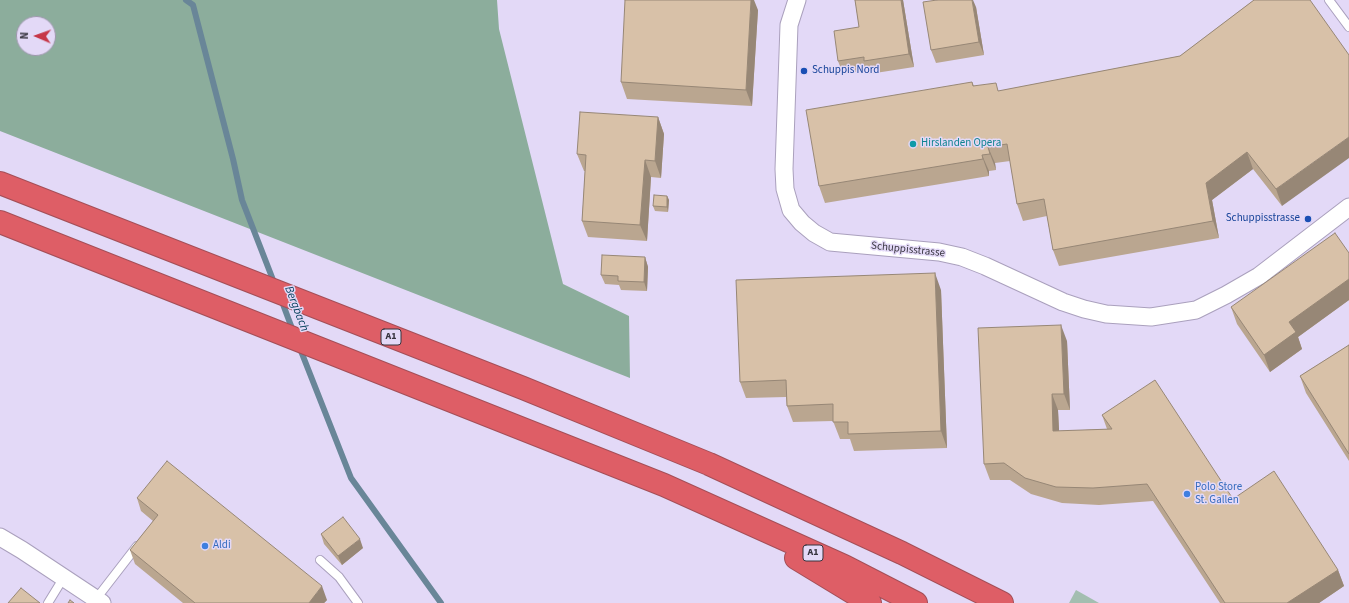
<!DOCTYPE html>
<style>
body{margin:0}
#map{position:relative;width:1349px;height:603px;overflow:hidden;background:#e3d9f7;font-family:"Source Sans 3",sans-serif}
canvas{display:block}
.north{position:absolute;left:16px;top:16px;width:40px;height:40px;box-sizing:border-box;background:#e3d9f7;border:1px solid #9e97ad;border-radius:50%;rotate:272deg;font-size:11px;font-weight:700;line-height:16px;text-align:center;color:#37343f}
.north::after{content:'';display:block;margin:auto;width:14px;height:18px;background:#c63648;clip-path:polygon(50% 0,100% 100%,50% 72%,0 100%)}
</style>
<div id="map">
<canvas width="1349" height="603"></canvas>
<div class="north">N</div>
</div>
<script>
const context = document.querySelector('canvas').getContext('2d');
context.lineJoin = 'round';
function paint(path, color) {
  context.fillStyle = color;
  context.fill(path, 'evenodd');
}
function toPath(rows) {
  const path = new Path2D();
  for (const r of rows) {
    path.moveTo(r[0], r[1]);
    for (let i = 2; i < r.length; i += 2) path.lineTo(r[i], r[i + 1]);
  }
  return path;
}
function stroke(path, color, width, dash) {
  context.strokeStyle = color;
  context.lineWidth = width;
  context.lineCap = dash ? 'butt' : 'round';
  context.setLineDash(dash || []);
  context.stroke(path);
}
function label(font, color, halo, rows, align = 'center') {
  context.font = font + ' "Source Sans 3",sans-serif';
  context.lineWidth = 3;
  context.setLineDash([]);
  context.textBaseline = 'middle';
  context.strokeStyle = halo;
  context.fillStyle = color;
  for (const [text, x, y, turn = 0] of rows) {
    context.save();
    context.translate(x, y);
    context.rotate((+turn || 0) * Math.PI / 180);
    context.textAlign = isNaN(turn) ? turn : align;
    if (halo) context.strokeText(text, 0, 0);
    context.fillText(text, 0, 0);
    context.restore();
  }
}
const green = toPath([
 [1076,590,1099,603,1069,603]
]);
const forest = toPath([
 [0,0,497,0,499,29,563,284,629,316,630,378,0,131],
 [24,24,48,24,48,48,24,48]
]);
const stream = toPath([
 [186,0,193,5,233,159,242,200,275,285],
 [281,299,293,331],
 [299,346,351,478,441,603]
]);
const service = toPath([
 [1329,0,1349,27],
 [320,560,339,577,358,603],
 [96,599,137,546],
 [48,603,64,577]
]);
const minor = toPath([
 [797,0,789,25,784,169,785,189,791,210,802,223,814,233,830,242,939,252,962,257,985,266,1063,302,1084,309,1106,314,1151,317,1196,310,1226,295,1259,276,1349,207],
 [0,537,22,550,102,603]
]);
const motorway = toPath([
 [0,183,523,388,709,464,902,553,1002,603],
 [0,222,664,485,844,566,916,603],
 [796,558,870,603]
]);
const wall = toPath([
 [855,0,903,0,914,67,869,74,868,70,843,74,838,61,859,27],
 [1254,0,1282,206,1253,169,1212,200,1219,238,1059,266,1053,250,1047,216,1023,221,1017,204,1010,161,995,163,996,170,989,171,989,176,825,203,819,186,972,82,974,86,999,91,1180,56],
 [976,7,984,55,936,63,931,50],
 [758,10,752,106,627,99,621,82],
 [658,117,664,134,661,178,651,177,647,241,588,237,582,221,585,171,584,171,577,154],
 [667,196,669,200,668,212,655,211,653,206],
 [1349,253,1349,300,1298,337,1302,349,1270,372,1237,324,1231,307],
 [645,257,648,267,647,291,621,290,619,285,605,284,601,275],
 [941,290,947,448,854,451,850,439,840,439,833,421,793,422,787,406,786,397,746,398,740,382],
 [1067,341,1070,410,1058,410,1059,431,1107,429,1102,415,1233,499,1338,570,1344,586,1319,603,1220,603,1153,501,1099,505,1062,503,1031,494,1010,480,990,480,984,464],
 [1349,345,1349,461,1306,393,1300,376],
 [137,498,327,600,324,603,183,603,135,564,130,550,153,521,141,511],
 [321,534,363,548,342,565,324,544]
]);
const shadedWall = toPath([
 [751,0,754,0,758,10,752,106,746,90],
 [901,0,903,0,914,67,909,54],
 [972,0,973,0,976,7,984,55,979,42],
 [658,117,664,134,661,178,655,161],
 [1349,137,1349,158,1282,206,1276,189],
 [988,147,995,163,996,170,990,154],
 [1247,152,1253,169,1212,200,1219,238,1213,221,1206,183],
 [982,155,989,171,989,176,983,159],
 [645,160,651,177,647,241,640,225],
 [667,196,669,200,668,212,667,207],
 [645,257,648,267,647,291,644,282],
 [935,273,941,290,947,448,941,431],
 [1349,279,1349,300,1298,337,1302,349,1270,372,1264,355,1289,322],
 [1061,325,1067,341,1070,410,1064,394],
 [1052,394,1058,410,1060,448,1053,431],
 [360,539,363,548,342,565,338,556],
 [1338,570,1344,586,1319,603,1287,603],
 [322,586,327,600,324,603,309,603]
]);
const building = toPath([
 [625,0,751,0,746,90,621,82,625,0],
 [855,0,901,0,909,54,864,61,864,57,838,61,834,31,859,27,855,0],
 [937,0,972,0,979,42,931,50,923,2,937,0],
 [1254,0,1310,0,1349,55,1349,137,1276,189,1247,152,1206,183,1213,221,1053,250,1044,199,1017,204,1007,144,988,147,990,154,982,155,983,159,819,186,806,110,972,82,973,86,996,83,998,91,1180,56,1254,0],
 [580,112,658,117,655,161,645,160,640,225,582,221,586,155,577,154,580,112],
 [654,195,667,196,667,207,653,206,654,195],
 [1335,233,1349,253,1349,279,1289,322,1296,332,1264,355,1231,307,1335,233],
 [602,255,645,257,644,282,618,281,618,276,601,275,602,255],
 [935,273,941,431,848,434,848,422,833,422,833,404,787,406,786,380,740,382,736,280,935,273],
 [1061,325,1064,394,1052,394,1053,431,1112,429,1102,415,1155,380,1233,499,1274,471,1338,570,1287,603,1225,603,1147,484,1093,488,1056,487,1025,478,1004,463,984,464,978,328,1061,325],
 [1349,345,1349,454,1300,376,1349,345],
 [167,461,322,586,309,603,195,603,130,550,158,515,137,498,167,461],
 [343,517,360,539,338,556,321,534,343,517],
 [21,588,40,603,8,603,21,588],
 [70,600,74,603,68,603,70,600]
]);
const markers = [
 [804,71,4,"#1a4fb4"],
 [913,144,4,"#0f9aa8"],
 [1308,219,4,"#1a4fb4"],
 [1187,494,4,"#3f7fe0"],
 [205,546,4,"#3f7fe0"]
];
const shields = [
 [391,337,20],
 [813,553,20]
];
const shieldNames = [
 ["A1",391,337],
 ["A1",813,553]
];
const transitNames = [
 ["Schuppis Nord",812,71],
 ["Schuppisstrasse",1300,219,"right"]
];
const cultureNames = [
 ["Hirslanden Opera",921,144]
];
const streetNames = [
 ["Schuppisstrasse",908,250,6]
];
const shopNames = [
 ["Polo Store",1195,488],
 ["St. Gallen",1195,501],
 ["Aldi",213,546]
];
const waterNames = [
 ["Bergbach",296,309,69]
];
paint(green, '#a3beb0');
paint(forest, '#8cad9c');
stroke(stream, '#698698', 6);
stroke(service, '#aaa0bd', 10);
stroke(minor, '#aaa0bd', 19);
stroke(motorway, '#a44f58', 24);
stroke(service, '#fff', 8);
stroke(minor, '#fff', 17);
stroke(motorway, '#de5e66', 22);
paint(wall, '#baa690');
paint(shadedWall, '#978776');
paint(building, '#d8c1a8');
stroke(building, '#978776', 1);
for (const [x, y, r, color] of markers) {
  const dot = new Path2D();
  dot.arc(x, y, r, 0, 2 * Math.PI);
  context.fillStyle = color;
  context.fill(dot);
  stroke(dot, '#e3d9f7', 1.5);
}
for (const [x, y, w] of shields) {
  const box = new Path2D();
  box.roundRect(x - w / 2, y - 8, w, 16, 3);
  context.fillStyle = '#e3d9f7';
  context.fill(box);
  stroke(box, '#37343f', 1);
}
label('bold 10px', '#37343f', null, shieldNames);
label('11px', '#164399', '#e3d9f7', transitNames, 'left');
label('11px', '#0d838f', '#e3d9f7', cultureNames, 'left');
label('11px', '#37343f', '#e3d9f7', streetNames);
label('11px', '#366cbe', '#e3d9f7', shopNames, 'left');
label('italic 12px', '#003d59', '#e3d9f7', waterNames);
</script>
